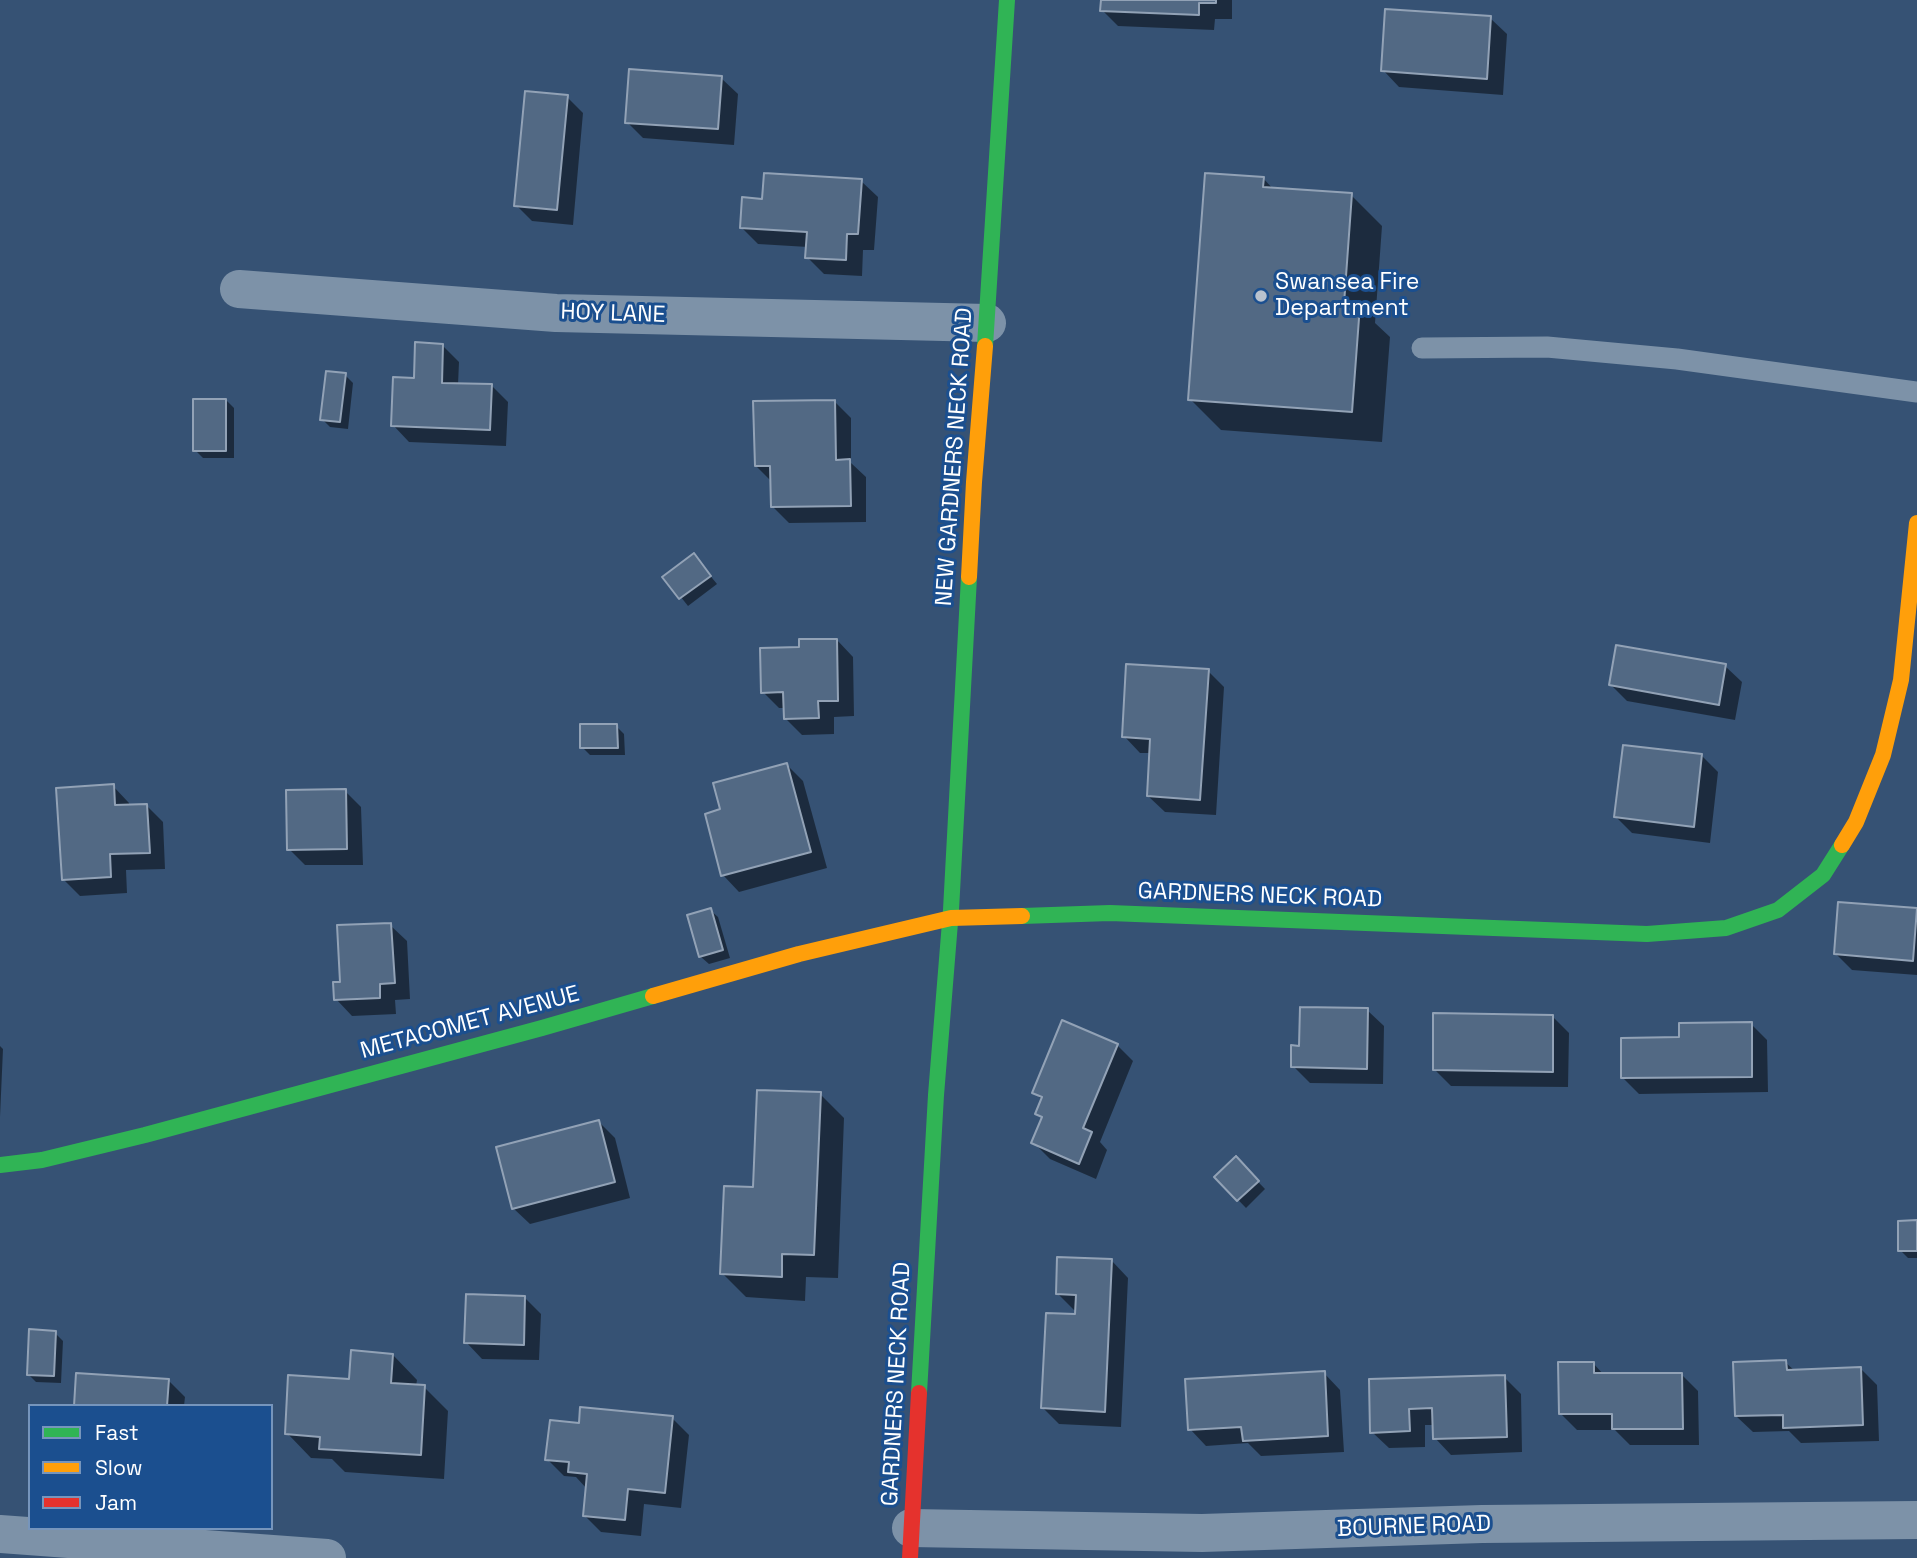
<!DOCTYPE html>
<style>
body{margin:0}
#map{position:relative;width:1917px;height:1558px;overflow:hidden;background:#365274;font-family:"Space Grotesk",sans-serif}
canvas{display:block}
.legend{position:absolute;left:28px;top:1404px;width:245px;height:126px;box-sizing:border-box;background:#1b4f8f;border:2px solid #7695bc;margin:0;padding:9px 12px;list-style:none;font-size:21px;color:#fff}
.legend li{display:flex;align-items:center;gap:14px;height:35px}
.legend b{width:35px;border:2px solid #7695bc}
</style>
<div id="map">
<canvas width="1917" height="1558"></canvas>
<ul class="legend">
<li><b style="height:9px;background:#30b455"></b>Fast</li>
<li><b style="height:9px;background:#ff9f0a"></b>Slow</li>
<li><b style="height:9px;background:#e5322d"></b>Jam</li>
</ul>
</div>
<script>
const context = document.querySelector('canvas').getContext('2d');
context.lineJoin = 'round';
function paint(path, color) {
  context.fillStyle = color;
  context.fill(path, 'evenodd');
}
function toPath(rows) {
  const path = new Path2D();
  for (const r of rows) {
    path.moveTo(r[0], r[1]);
    for (let i = 2; i < r.length; i += 2) path.lineTo(r[i], r[i + 1]);
  }
  return path;
}
function stroke(path, color, width, dash) {
  context.strokeStyle = color;
  context.lineWidth = width;
  context.lineCap = dash ? 'butt' : 'round';
  context.setLineDash(dash || []);
  context.stroke(path);
}
function label(font, color, halo, rows, align = 'center') {
  context.font = font + ' "Space Grotesk",sans-serif';
  context.lineWidth = 6;
  context.setLineDash([]);
  context.textBaseline = 'middle';
  context.strokeStyle = halo;
  context.fillStyle = color;
  for (const [text, x, y, turn = 0] of rows) {
    context.save();
    context.translate(x, y);
    context.rotate((+turn || 0) * Math.PI / 180);
    context.textAlign = isNaN(turn) ? turn : align;
    if (halo) context.strokeText(text, 0, 0);
    context.fillText(text, 0, 0);
    context.restore();
  }
}
const shadow = toPath([
 [1102,0,1232,0,1232,19,1215,19,1214,30,1118,26,1102,10],
 [1490,18,1507,34,1503,95,1399,87,1383,70],
 [721,78,738,94,734,145,643,138,627,122],
 [567,97,583,113,573,225,532,221,516,205],
 [1263,178,1274,190,1351,195,1382,226,1375,323,1390,337,1382,442,1221,430,1190,399],
 [861,181,878,197,874,250,863,250,862,276,824,274,807,257,808,247,758,244,741,227,764,201],
 [443,346,459,362,458,385,492,386,508,402,506,446,409,442,393,425,416,380],
 [345,375,353,383,348,429,330,427,322,419],
 [226,400,234,408,234,458,203,458,195,450],
 [834,401,851,418,851,463,866,477,866,522,789,523,773,507,772,482,756,466],
 [694,556,717,584,688,606,665,577],
 [837,640,853,657,854,716,834,717,834,734,802,735,785,718,785,708,779,708,763,692,800,648],
 [1725,666,1742,682,1735,720,1627,701,1611,685],
 [1208,671,1224,687,1216,815,1165,812,1148,796,1151,753,1140,753,1124,736],
 [616,726,624,734,625,755,590,755,582,747],
 [1701,755,1718,772,1710,843,1632,833,1616,817],
 [787,765,803,781,827,868,739,892,723,875,722,811],
 [113,786,129,803,129,806,147,806,163,822,165,869,126,870,127,893,80,896,63,879],
 [345,791,361,807,363,865,305,865,289,849],
 [1840,904,1917,910,1917,975,1852,970,1836,954],
 [710,910,718,917,730,958,709,964,701,957,689,916],
 [390,925,407,941,410,999,395,1000,396,1014,352,1016,336,999,342,983],
 [1367,1010,1384,1026,1383,1084,1310,1083,1293,1066],
 [1552,1016,1569,1033,1568,1087,1451,1086,1434,1069],
 [1751,1024,1767,1040,1768,1092,1639,1094,1623,1078,1680,1039],
 [1117,1045,1133,1061,1100,1142,1107,1150,1096,1179,1050,1159,1034,1143,1043,1119,1037,1113,1042,1100,1034,1092],
 [0,1046,3,1049,0,1117],
 [820,1094,844,1118,838,1278,806,1277,805,1301,746,1297,722,1273,755,1189],
 [599,1122,615,1138,630,1198,530,1224,513,1208],
 [1236,1159,1265,1189,1246,1208,1216,1177],
 [1917,1222,1917,1258,1908,1258,1900,1250],
 [1112,1261,1128,1278,1121,1427,1059,1424,1043,1408,1077,1316,1077,1310,1074,1310,1057,1293],
 [524,1297,541,1314,539,1360,482,1359,466,1342],
 [55,1333,63,1341,61,1383,36,1382,28,1374],
 [393,1355,417,1380,416,1386,424,1387,448,1411,444,1479,345,1472,332,1459,311,1458,287,1433,350,1380],
 [1785,1362,1795,1371,1861,1369,1877,1385,1879,1441,1801,1443,1789,1431,1753,1432,1736,1416],
 [1593,1363,1604,1375,1682,1375,1698,1391,1699,1445,1630,1445,1615,1430,1577,1430,1560,1413],
 [1324,1373,1340,1390,1344,1452,1261,1456,1248,1443,1206,1446,1190,1429],
 [1504,1377,1521,1394,1522,1452,1451,1455,1435,1438,1434,1425,1425,1425,1425,1447,1389,1448,1372,1432,1370,1381],
 [168,1380,185,1397,184,1406,76,1406],
 [672,1418,689,1435,681,1508,644,1504,641,1536,601,1532,585,1516,587,1489,576,1477,564,1476,547,1459,581,1425]
]);
const building = toPath([
 [1101,0,1216,0,1216,3,1199,3,1199,15,1100,11,1101,0],
 [1385,9,1491,16,1487,79,1381,71,1385,9],
 [629,69,722,76,718,129,625,123,629,69],
 [525,91,568,95,557,210,514,206,525,91],
 [764,173,862,179,858,234,847,234,846,260,805,258,807,232,740,228,742,197,762,199,764,173],
 [1205,173,1264,177,1263,187,1352,193,1344,304,1360,305,1352,412,1188,400,1205,173],
 [415,342,443,344,442,383,492,384,490,430,391,426,393,377,414,378,415,342],
 [326,371,346,373,340,422,320,420,326,371],
 [193,399,226,399,226,451,193,451,193,399],
 [835,400,836,460,850,459,851,506,771,507,770,466,755,466,753,401,835,400],
 [694,553,711,576,679,599,662,577,694,553],
 [799,639,837,639,838,701,818,701,819,718,784,719,783,692,761,693,760,648,799,647,799,639],
 [1616,645,1726,664,1719,705,1609,685,1616,645],
 [1126,664,1209,669,1200,800,1147,796,1150,739,1122,737,1126,664],
 [580,724,617,724,618,748,580,748,580,724],
 [1623,745,1702,754,1694,827,1614,817,1623,745],
 [787,763,811,852,721,876,705,814,720,809,713,783,787,763],
 [114,784,115,805,147,804,150,853,110,854,111,877,62,880,56,788,114,784],
 [346,789,347,849,287,850,286,790,346,789],
 [1838,902,1917,908,1913,961,1834,954,1838,902],
 [711,908,723,950,699,957,687,915,711,908],
 [391,923,395,983,380,984,380,998,334,1000,333,982,340,982,337,925,391,923],
 [1300,1007,1368,1008,1367,1069,1291,1067,1291,1045,1299,1046,1300,1007],
 [1433,1013,1553,1015,1553,1072,1433,1070,1433,1013],
 [1062,1020,1118,1044,1083,1128,1092,1132,1079,1164,1031,1143,1042,1117,1035,1114,1042,1097,1032,1093,1062,1020],
 [1752,1022,1752,1077,1621,1078,1621,1038,1679,1037,1679,1023,1752,1022],
 [757,1090,821,1092,814,1255,782,1254,782,1277,720,1274,724,1186,753,1187,757,1090],
 [599,1120,615,1182,512,1209,496,1147,599,1120],
 [1236,1156,1259,1181,1237,1201,1214,1177,1236,1156],
 [1917,1220,1917,1251,1898,1251,1898,1221,1917,1220],
 [1057,1257,1112,1259,1105,1412,1041,1408,1046,1313,1075,1314,1076,1295,1056,1294,1057,1257],
 [466,1294,525,1296,524,1345,464,1343,466,1294],
 [29,1329,56,1331,54,1376,27,1375,29,1329],
 [351,1350,393,1354,391,1383,425,1385,421,1455,319,1449,320,1437,285,1434,288,1375,349,1379,351,1350],
 [1786,1360,1787,1370,1861,1367,1863,1425,1783,1428,1783,1415,1735,1416,1733,1362,1786,1360],
 [1558,1362,1594,1362,1594,1373,1682,1373,1683,1429,1612,1429,1612,1414,1559,1414,1558,1362],
 [1325,1371,1328,1436,1243,1441,1241,1427,1188,1430,1185,1379,1325,1371],
 [76,1373,169,1379,167,1406,74,1406,76,1373],
 [1505,1375,1507,1437,1433,1439,1432,1408,1409,1409,1410,1431,1370,1433,1369,1379,1505,1375],
 [580,1407,673,1416,665,1493,628,1489,625,1520,583,1516,587,1474,568,1472,569,1462,545,1460,550,1420,579,1423,580,1407]
]);
const lane = toPath([
 [1422,348,1547,347,1677,359,1917,392]
]);
const street = toPath([
 [239,289,556,313,987,323],
 [911,1528,1202,1533,1482,1524,1917,1520],
 [0,1534,327,1558]
]);
const fast = toPath([
 [985,346,1007,0],
 [1022,916,1110,913,1647,934,1726,928,1778,910,1823,875,1842,845],
 [0,1165,42,1160,145,1135,542,1028,653,996],
 [919,1393,936,1095,951,910,969,577]
]);
const slow = toPath([
 [969,577,974,482,985,346],
 [1842,845,1856,822,1883,755,1901,680,1917,523],
 [653,996,799,954,951,918,1022,916]
]);
const jam = toPath([
 [910,1558,919,1393]
]);
const markers = [
 [1261,296,7,"#b9c2ce"]
];
const poiNames = [
 ["Swansea Fire",1275,283],
 ["Department",1275,309]
];
const streetNames = [
 ["HOY LANE",613,314,2],
 ["NEW GARDNERS NECK ROAD",955,457,-86],
 ["GARDNERS NECK ROAD",1260,896,2],
 ["METACOMET AVENUE",470,1023,-15],
 ["GARDNERS NECK ROAD",897,1384,-87],
 ["BOURNE ROAD",1414,1527,-2]
];
paint(shadow, '#0007');
paint(building, '#526984');
stroke(building, '#92a2b6', 2);
stroke(lane, '#7d92a8', 21);
stroke(street, '#7d92a8', 38);
stroke(fast, '#30b455', 16);
stroke(slow, '#ff9f0a', 16);
stroke(jam, '#e5322d', 16);
for (const [x, y, r, color] of markers) {
  const dot = new Path2D();
  dot.arc(x, y, r, 0, 2 * Math.PI);
  context.fillStyle = color;
  context.fill(dot);
  stroke(dot, '#1b4f8f', 2.5);
}
label('23px', '#fff', '#1b4f8f', poiNames, 'left');
label('23px', '#fff', '#1b4f8f', streetNames);
</script>
